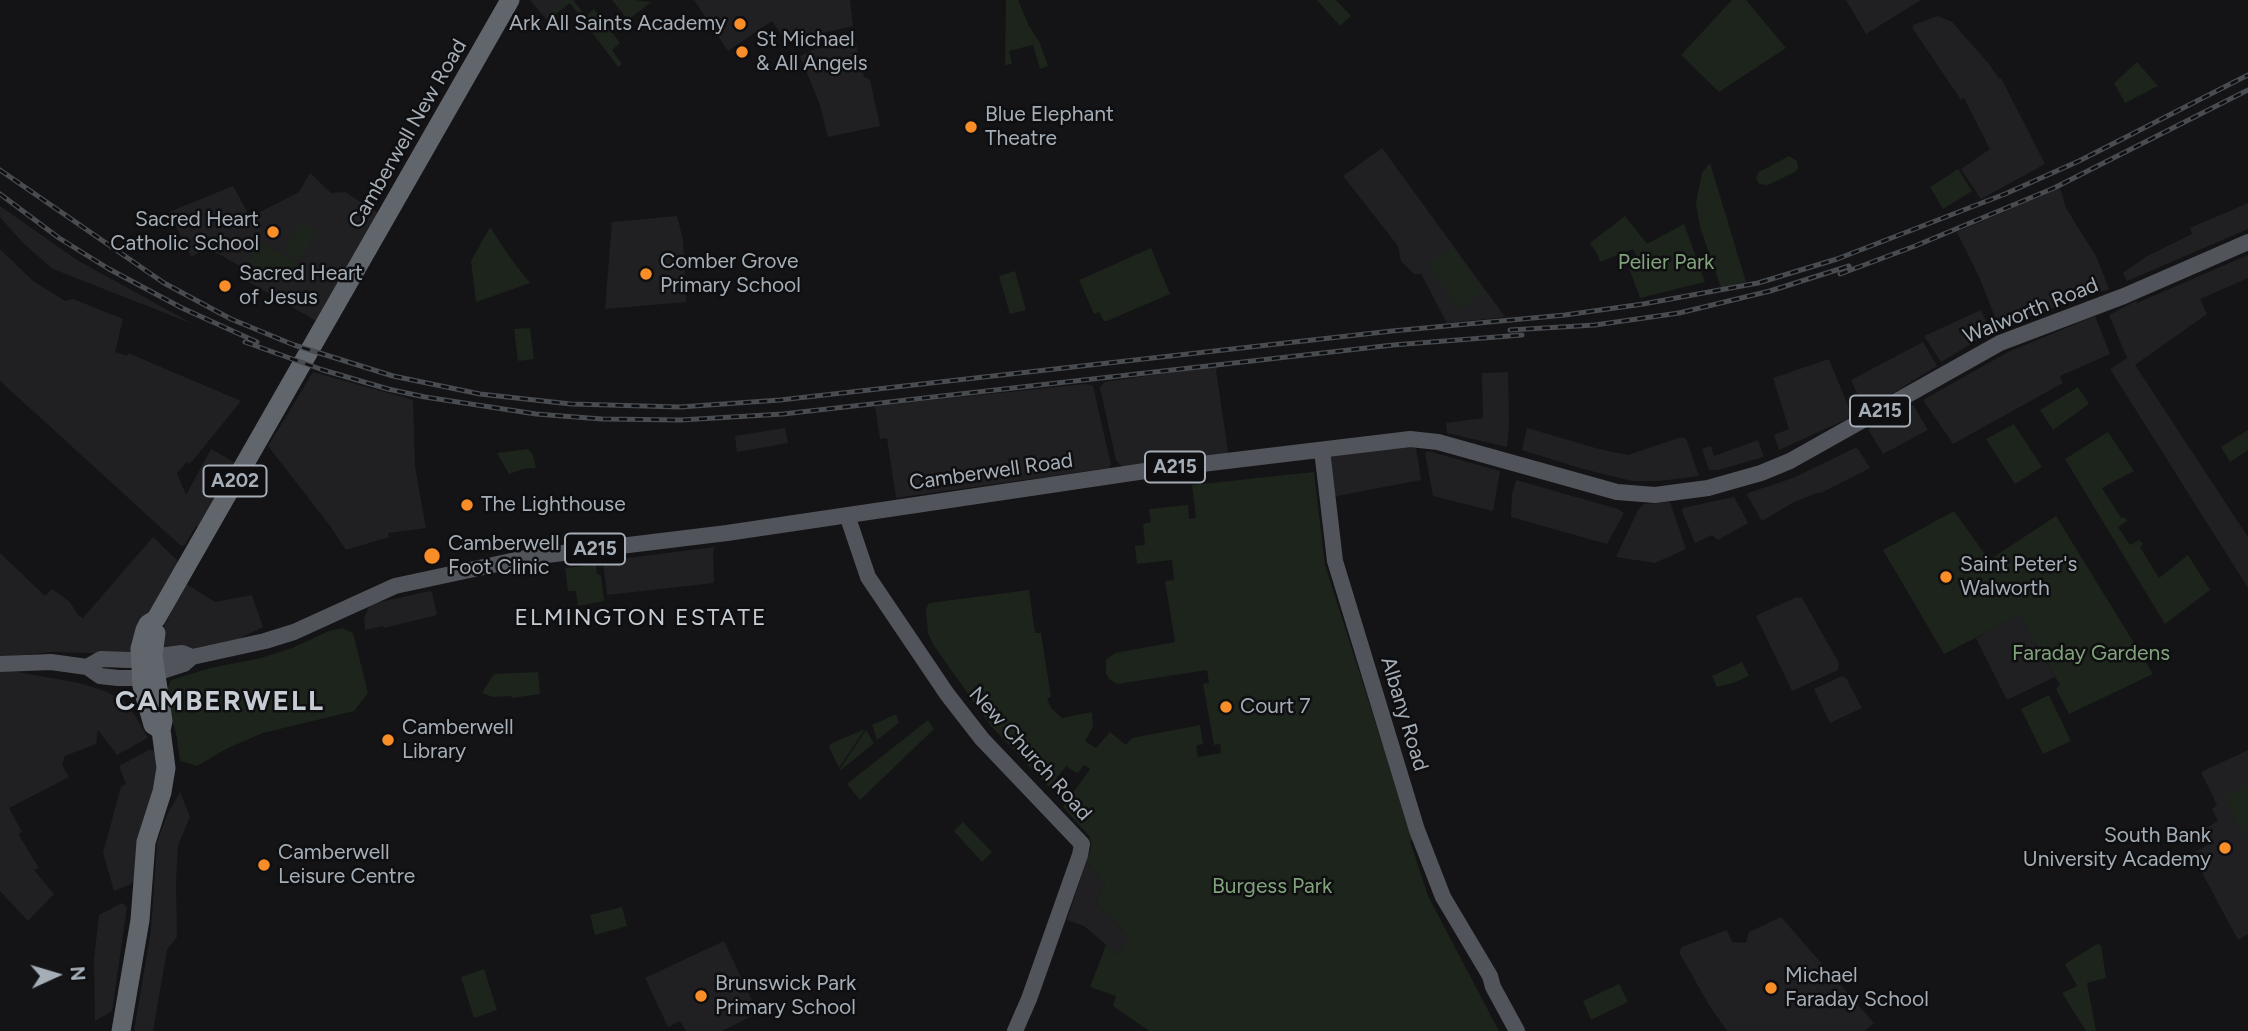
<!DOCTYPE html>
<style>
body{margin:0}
#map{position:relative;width:2248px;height:1031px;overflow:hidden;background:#141416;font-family:Figtree,sans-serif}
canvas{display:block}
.north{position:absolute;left:21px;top:940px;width:70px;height:70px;-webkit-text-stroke:5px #0f0f11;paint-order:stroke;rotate:86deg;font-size:19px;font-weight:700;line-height:28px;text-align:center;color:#a5aeb7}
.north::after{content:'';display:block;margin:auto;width:24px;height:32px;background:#a5aeb7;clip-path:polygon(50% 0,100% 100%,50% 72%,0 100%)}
</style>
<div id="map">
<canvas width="2248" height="1031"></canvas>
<div class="north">N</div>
</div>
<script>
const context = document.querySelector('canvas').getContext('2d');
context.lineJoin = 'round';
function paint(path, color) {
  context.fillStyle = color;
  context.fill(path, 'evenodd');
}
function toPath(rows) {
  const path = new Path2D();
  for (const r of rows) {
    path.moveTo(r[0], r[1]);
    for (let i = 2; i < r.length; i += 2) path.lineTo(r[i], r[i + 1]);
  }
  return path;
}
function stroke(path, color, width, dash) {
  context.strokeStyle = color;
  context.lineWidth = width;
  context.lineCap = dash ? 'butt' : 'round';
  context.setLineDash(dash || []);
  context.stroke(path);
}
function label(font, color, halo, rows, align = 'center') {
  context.font = font + ' Figtree,sans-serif';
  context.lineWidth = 5;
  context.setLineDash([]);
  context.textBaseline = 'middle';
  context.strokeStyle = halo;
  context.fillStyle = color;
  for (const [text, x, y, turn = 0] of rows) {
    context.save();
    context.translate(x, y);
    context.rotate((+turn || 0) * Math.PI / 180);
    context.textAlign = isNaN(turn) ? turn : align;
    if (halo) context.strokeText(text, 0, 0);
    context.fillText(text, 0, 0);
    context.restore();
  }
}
const built = toPath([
 [530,0,569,0,565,7,547,20],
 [694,0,850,0,853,26,786,42,772,21,728,51],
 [1846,0,1921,0,1866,34],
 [1938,16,1952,22,1989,64,1999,79,2001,78,2045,164,1981,199,1961,169,1990,149,1964,98,1961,100,1913,29,1913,25],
 [855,39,864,77,870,80,880,126,828,137,820,105,800,56,817,48],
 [1382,148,1505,317,1447,323,1421,274,1414,274,1401,261,1398,246,1343,176],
 [310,173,331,193,345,192,378,213,316,321,249,282,253,273,207,248,191,257,169,212,233,186,250,217,299,192],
 [2060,188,2066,208,2097,258,2109,289,1999,327,1980,279,1957,232],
 [2248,203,2248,229,2127,281,2123,273,2147,256,2192,234,2190,228],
 [0,206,77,260,193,324,53,269,23,243,0,217],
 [677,216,683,239,686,302,605,309,612,222],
 [0,249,33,281,65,301,73,299,123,319,115,352,127,356,128,353,241,401,190,464,187,462,177,473,186,495,211,449,239,465,202,529,196,526,184,546,180,545,0,381],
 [2248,255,2248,278,2200,299,2207,314,2135,365,2248,537,2248,588,2110,369,2127,358,2109,315,2136,301,2137,303],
 [1981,310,1991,332,1941,362,1924,336],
 [2095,316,2110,354,2060,376,2063,383,1953,444,1923,400,2008,352],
 [1923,342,1937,366,1885,398,1863,407,1851,380],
 [1829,359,1851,413,1847,419,1779,450,1774,435,1789,429,1773,378],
 [1219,366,1216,370,1229,458,1123,468,1116,460,1100,388,1104,382],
 [313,372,413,400,415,467,426,528,388,533,389,537,346,550,330,526,268,446],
 [1508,372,1509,424,1507,447,1447,433,1446,423,1483,418,1482,373],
 [1086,384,1093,386,1111,465,1109,468,896,498,887,438,880,439,875,406],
 [1913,405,1928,430,1883,454,1869,431,1870,428],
 [785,428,788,443,737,452,735,436],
 [1527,428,1599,449,1628,455,1682,437,1686,439,1699,476,1659,481,1632,481,1583,469,1522,450],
 [1758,440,1764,457,1718,470,1709,470,1702,449,1711,446,1714,456],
 [1410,446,1416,448,1421,480,1332,497,1330,455],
 [1855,448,1858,449,1870,468,1821,493,1820,492,1796,501,1762,521,1747,495,1748,493,1793,478],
 [1428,451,1500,471,1493,511,1433,496,1425,453],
 [1516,480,1618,509,1624,513,1607,544,1511,517,1512,495],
 [1734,497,1748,523,1718,540,1712,535,1695,543,1682,511,1683,508],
 [1670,502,1686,549,1655,563,1616,557,1638,510,1644,504],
 [153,537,177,560,177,566,136,649,125,654,53,652,0,657,0,553,45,596,52,589,70,602,78,615,83,618],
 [715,547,713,552,714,583,607,595,603,561],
 [185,583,215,602,252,595,263,627,238,639,194,648,164,648,160,635],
 [430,591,432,592,437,615,384,628,383,626,365,630,364,618,369,607,375,603],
 [1796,597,1802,598,1839,663,1838,670,1792,691,1756,616],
 [2020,614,2055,677,2007,700,1976,638],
 [12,671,79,683,105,691,124,701,136,717,148,738,117,755,98,730,96,744,65,756,62,765,69,777,9,808,22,832,18,834,39,868,34,870,54,894,28,921,0,891,0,672],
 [1842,676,1846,678,1862,708,1830,723,1814,689],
 [149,750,154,751,157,770,135,880,129,885,114,891,103,853,121,787,126,784,119,766],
 [2248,750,2248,934,2238,940,2192,854,2213,842,2206,828,2218,821,2212,809,2217,805,2201,772],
 [180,792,190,817,178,845,176,882,177,937,167,950,153,1031,134,1031,151,930,157,842,168,813],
 [1086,862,1105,883,1096,903,1112,917,1129,939,1117,954,1084,926,1067,920],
 [122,903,127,907,112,1011,95,1021,94,959,99,915],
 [1781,917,1874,1023,1865,1031,1727,1031,1709,1005,1679,952,1682,947,1727,930,1732,942,1746,943,1749,932],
 [724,941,758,1013,722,1031,686,1031,680,1021,668,1027,645,978]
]);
const green = toPath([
 [564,0,573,0,586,16,594,9,620,43,612,50,622,64,618,67,570,3,553,15,552,13],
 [612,0,634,0,651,2,628,20],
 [1006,0,1018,0,1029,26,1040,43,1048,66,1040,69,1033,45,1009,51,1012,64,1005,65],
 [1317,0,1336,0,1351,16,1340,26],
 [1732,0,1746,0,1786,48,1719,92,1681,55],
 [2137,62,2158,86,2125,103,2114,83],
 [1789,156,1797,161,1798,168,1795,172,1768,185,1759,184,1756,178,1759,172],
 [1710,163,1746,282,1721,288,1700,227,1696,203,1702,173],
 [1958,169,1972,191,1943,209,1930,187],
 [1625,216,1647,244,1684,224,1705,282,1640,298,1629,268,1639,263,1633,249,1600,262,1597,254,1590,243],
 [301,222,317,231,299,260,283,251],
 [490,227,511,259,530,283,476,302,471,261],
 [259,241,297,263,285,283,248,261],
 [1453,247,1484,292,1459,309,1428,264],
 [1151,248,1170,294,1107,321,1104,321,1099,312,1094,314,1079,280],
 [1015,271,1026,310,1010,314,999,276],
 [530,328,534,359,518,361,514,329],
 [2078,387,2089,404,2053,430,2040,410],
 [2014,424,2042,467,2015,484,1986,439],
 [2248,430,2248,450,2230,462,2221,447],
 [2108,432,2134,471,2102,488,2121,518,2125,517,2127,521,2118,527,2130,545,2139,540,2143,544,2140,547,2159,578,2188,555,2210,590,2165,624,2065,459],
 [528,449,533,455,536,468,523,469,509,474,497,453],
 [1314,472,1325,565,1413,840,1410,841,1428,896,1499,1031,1149,1031,1113,1006,1116,996,1090,987,1106,945,1117,954,1129,939,1112,917,1096,903,1105,883,1086,862,1091,848,1090,837,1063,807,1090,769,1084,765,1078,773,1075,772,1066,766,1049,787,991,726,934,646,928,633,926,609,929,603,1029,590,1035,633,1041,633,1051,697,1047,698,1051,708,1062,718,1092,712,1093,727,1085,741,1096,748,1110,732,1126,745,1132,738,1200,725,1203,744,1196,746,1198,757,1221,753,1220,744,1214,745,1203,684,1209,683,1207,670,1117,684,1109,679,1106,674,1106,660,1115,653,1175,642,1165,581,1174,580,1172,560,1137,564,1135,546,1145,545,1143,524,1151,522,1149,509,1188,505,1189,519,1196,518,1192,485],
 [1954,511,1989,560,2056,516,2153,674,2069,714,2056,689,2060,685,2020,615,1944,654,1883,550],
 [596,565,597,574,601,576,604,601,578,606,576,591,568,591,565,568],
 [342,628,353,633,368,693,354,711,263,733,228,748,197,766,180,761,177,738,167,699,167,689,171,680,210,668,261,658,292,648,329,631],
 [1742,662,1749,676,1733,683,1717,687,1712,676],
 [538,672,540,694,512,698,511,696,493,697,482,693,494,674],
 [2049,695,2071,741,2043,754,2021,709],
 [894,715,896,715,899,723,877,740,872,725],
 [928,720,934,729,860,800,847,784],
 [865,729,839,768,829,747,830,744],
 [866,730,874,743,841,770,840,769],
 [2248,784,2248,842,2224,796],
 [963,822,992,852,982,862,954,831],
 [622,907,627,926,595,935,590,915],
 [2097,944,2101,945,2106,978,2087,983,2096,1031,2086,1031,2062,993,2077,986,2065,964],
 [484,969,497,1010,474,1018,461,977],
 [1619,984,1628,1002,1591,1020,1583,1001]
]);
const major = toPath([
 [1322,450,1335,561,1417,830,1443,897,1490,976,1493,987,1517,1031],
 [847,515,868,577,947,694,982,739,1082,844,1080,855,1029,999,1015,1031],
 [0,664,51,662,87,667,100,676,118,678,141,678,184,664,192,657,265,641,294,632,395,586,530,557,727,533,1152,470,1410,439,1438,442,1617,492,1655,495,1708,488,1761,473,1790,461,2000,343,2124,296,2248,242],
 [87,667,101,659,129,660,182,653,192,657]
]);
const highway = toPath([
 [161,730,153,725,142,686,140,649,145,630,148,624,156,619,510,0],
 [121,1031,140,920,146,842,162,792,166,768,161,730,163,721,153,656,156,633]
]);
const rail = toPath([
 [0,170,164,283,231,319,294,345,393,376,480,394,571,404,680,407,780,400,1392,331,1565,315,1643,304,1758,283,1837,259,2005,194,2079,161,2248,75],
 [0,194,59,238,109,269,182,308,257,342],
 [1840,274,1915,246,2054,188,2248,90],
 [1510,330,1595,325,1679,313,1770,291,1849,266],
 [245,342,323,370,388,389,425,397,536,414,602,419,681,420,783,414,1393,345,1522,335]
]);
const markers = [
 [740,24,7,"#f98e29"],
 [742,52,7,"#f98e29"],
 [971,127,7,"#f98e29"],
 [273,232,7,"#f98e29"],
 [646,274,7,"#f98e29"],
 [225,286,7,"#f98e29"],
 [467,505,7,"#f98e29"],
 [432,556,9,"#f98e29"],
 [1946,577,7,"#f98e29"],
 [1226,707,7,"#f98e29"],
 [388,740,7,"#f98e29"],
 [2225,848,7,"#f98e29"],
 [264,865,7,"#f98e29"],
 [1771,988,7,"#f98e29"],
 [701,996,7,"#f98e29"]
];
const shields = [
 [1880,411,60],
 [1175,467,60],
 [235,481,63],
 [595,549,60]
];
const shieldNames = [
 ["A215",1880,411],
 ["A215",1175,467],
 ["A202",235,481],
 ["A215",595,549]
];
const poiNames = [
 ["Ark All Saints Academy",726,24,"right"],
 ["St Michael",756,40],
 ["& All Angels",756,64],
 ["Blue Elephant",985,115],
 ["Theatre",985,139],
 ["Sacred Heart",259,220,"right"],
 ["Catholic School",259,244,"right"],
 ["Comber Grove",660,262],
 ["Primary School",660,286],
 ["Sacred Heart",239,274],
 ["of Jesus",239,298],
 ["The Lighthouse",481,505],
 ["Camberwell",448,544],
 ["Foot Clinic",448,568],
 ["Saint Peter's",1960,565],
 ["Walworth",1960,589],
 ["Court 7",1240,707],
 ["Camberwell",402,728],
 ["Library",402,752],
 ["South Bank",2211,836,"right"],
 ["University Academy",2211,860,"right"],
 ["Camberwell",278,853],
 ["Leisure Centre",278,877],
 ["Michael",1785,976],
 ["Faraday School",1785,1000],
 ["Brunswick Park",715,984],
 ["Primary School",715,1008]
];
const streetNames = [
 ["Camberwell New Road",408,134,-60],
 ["Walworth Road",2031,311,-22],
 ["Camberwell Road",991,472,-8],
 ["Albany Road",1404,714,73],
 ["New Church Road",1030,754,48]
];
const parkNames = [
 ["Pelier Park",1666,263],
 ["Faraday Gardens",2091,654],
 ["Burgess Park",1272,887]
];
const neighbourhoodNames = [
 ["ELMINGTON ESTATE",641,618]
];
const districtNames = [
 ["CAMBERWELL",220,702]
];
paint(built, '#202023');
paint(green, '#1c241c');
stroke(major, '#51545a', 16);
stroke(highway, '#61666c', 19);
stroke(rail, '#484b50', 5);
stroke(rail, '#0f0f11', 2.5, [8]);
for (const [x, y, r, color] of markers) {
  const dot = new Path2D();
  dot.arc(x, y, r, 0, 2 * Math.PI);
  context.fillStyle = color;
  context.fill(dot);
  stroke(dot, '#0f0f11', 2.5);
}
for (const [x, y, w] of shields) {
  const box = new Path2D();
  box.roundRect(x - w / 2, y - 15.5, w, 31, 5);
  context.fillStyle = '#0f0f11';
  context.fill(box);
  stroke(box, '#a5aeb7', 2);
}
label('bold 19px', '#a5aeb7', null, shieldNames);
label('21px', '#a5aeb7', '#0f0f11', poiNames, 'left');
label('21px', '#a5aeb7', '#0f0f11', streetNames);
label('21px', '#80a37b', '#0f0f11', parkNames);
context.letterSpacing = '2px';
label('23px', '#c6ccd3', '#0f0f11', neighbourhoodNames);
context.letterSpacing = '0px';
context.letterSpacing = '2px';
label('bold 28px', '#c6ccd3', '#0f0f11', districtNames);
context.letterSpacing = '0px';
</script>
